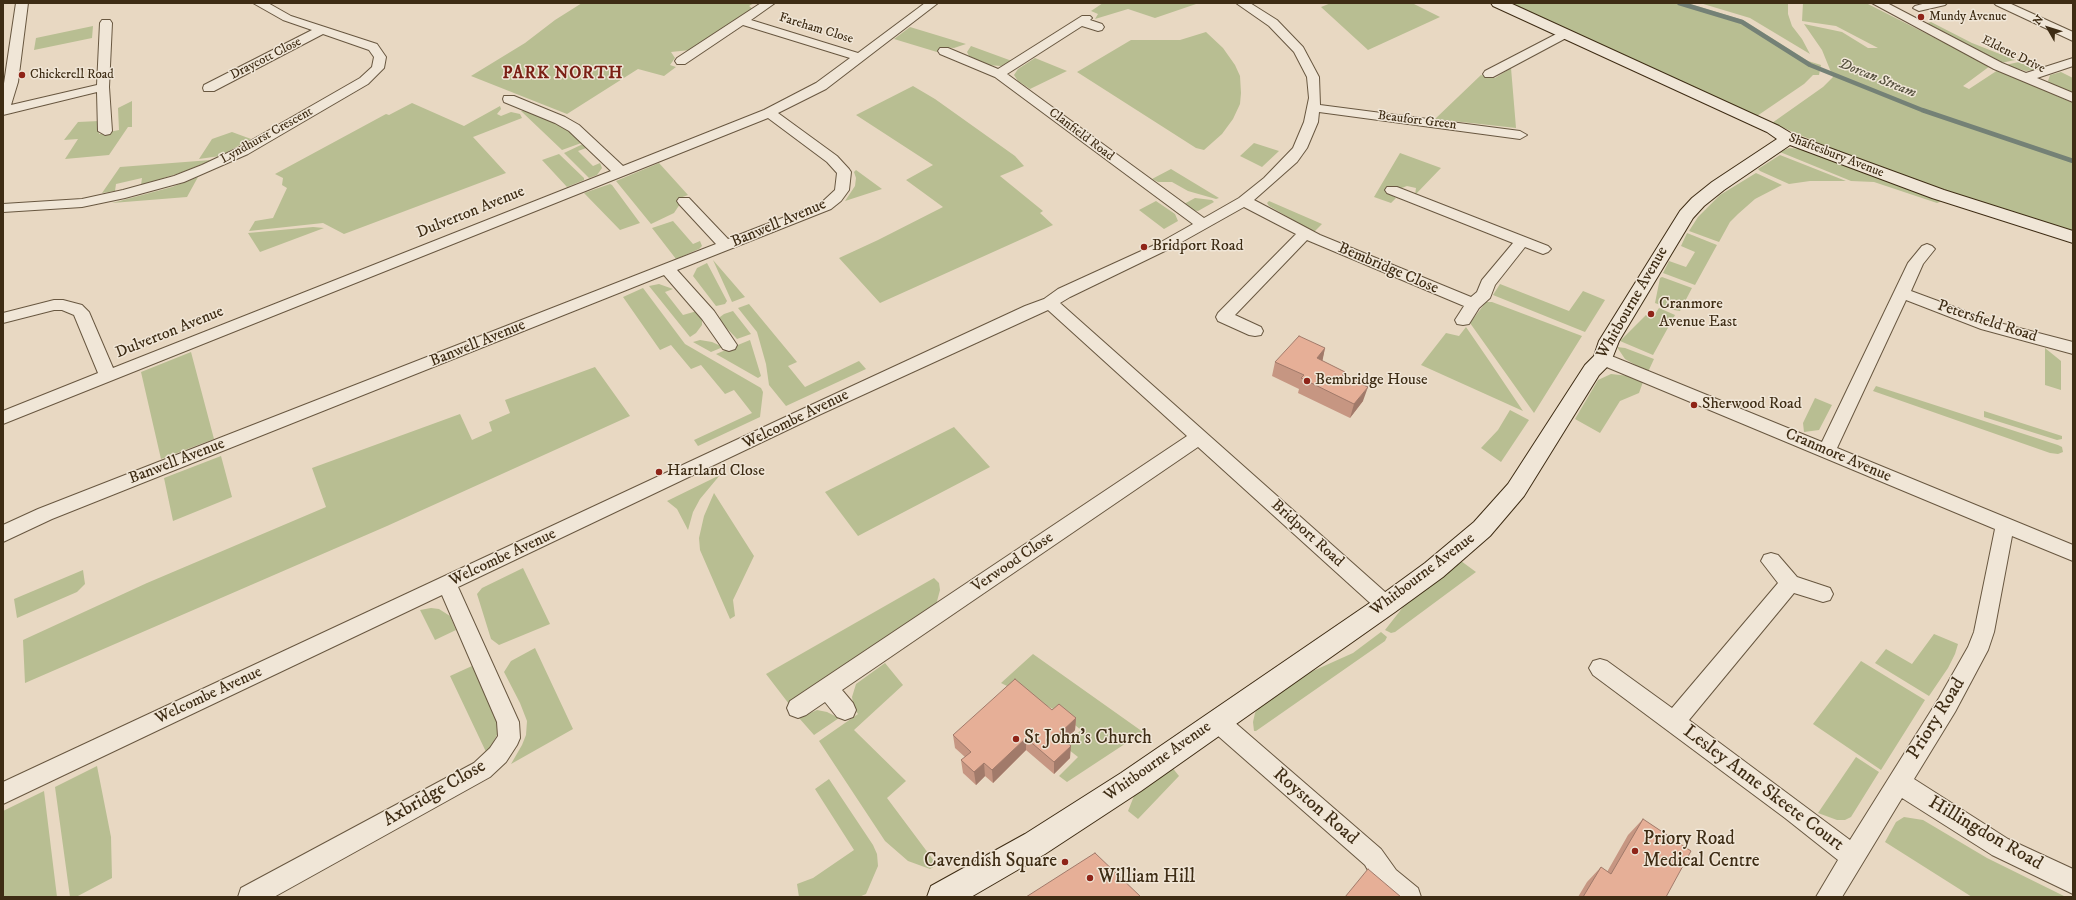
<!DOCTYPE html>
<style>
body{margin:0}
#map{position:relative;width:2076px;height:900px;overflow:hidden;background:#e8d8c2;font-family:"IM FELL DW Pica",serif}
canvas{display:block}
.frame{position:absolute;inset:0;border:4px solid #3e2c14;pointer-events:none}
.north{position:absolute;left:2028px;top:8px;width:40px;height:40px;-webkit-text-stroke:3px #f0e6d7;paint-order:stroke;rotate:309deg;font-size:11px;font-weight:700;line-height:16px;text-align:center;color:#3e2c14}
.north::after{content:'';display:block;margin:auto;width:14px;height:18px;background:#3e2c14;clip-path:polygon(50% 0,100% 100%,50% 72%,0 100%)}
</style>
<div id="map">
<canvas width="2076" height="900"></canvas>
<div class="frame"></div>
<div class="north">N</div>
</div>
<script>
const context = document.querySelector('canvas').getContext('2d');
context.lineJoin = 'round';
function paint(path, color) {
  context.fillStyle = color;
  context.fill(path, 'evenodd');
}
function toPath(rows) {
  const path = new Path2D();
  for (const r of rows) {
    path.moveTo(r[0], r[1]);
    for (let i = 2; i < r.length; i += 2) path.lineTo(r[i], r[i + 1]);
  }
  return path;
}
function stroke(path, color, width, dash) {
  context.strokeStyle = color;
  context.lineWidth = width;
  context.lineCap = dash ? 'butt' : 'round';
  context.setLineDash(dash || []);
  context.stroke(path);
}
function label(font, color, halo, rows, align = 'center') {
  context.font = font + ' "IM FELL DW Pica",serif';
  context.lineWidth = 3;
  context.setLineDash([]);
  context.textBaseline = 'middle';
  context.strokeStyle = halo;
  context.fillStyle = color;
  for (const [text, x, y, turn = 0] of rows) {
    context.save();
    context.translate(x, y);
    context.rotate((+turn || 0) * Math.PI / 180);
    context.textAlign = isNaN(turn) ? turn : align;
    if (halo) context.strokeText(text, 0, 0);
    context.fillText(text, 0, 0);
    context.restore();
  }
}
const green = toPath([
 [582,3,668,4,754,3,749,6,753,9,690,50,671,52,675,58,670,65,676,67,664,76,638,69,567,114,471,76,525,43,555,20],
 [1103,3,1199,3,1155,18,1128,9,1095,19,1098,14,1091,11],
 [1331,3,1412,3,1440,17,1368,50,1321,7],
 [1509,3,1687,3,1743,20,1808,61,1821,65,1819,75,1813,75,1804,84,1757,116],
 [1700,3,1788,3,1788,14,1792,26,1802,39,1810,54,1750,18],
 [1803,3,1866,3,1990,66,1963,86,1969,89,1998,70,2073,103,2073,232,1928,185,1833,149,1772,123,1823,87,1833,77,1822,50,1804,24,1842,32,1868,48,1878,48,1836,26,1802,21],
 [1931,22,1972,43,2015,60,2001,63,1927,23],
 [93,26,92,38,34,50,36,38],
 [910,27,966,44,954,48,943,47,937,52,894,39],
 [1206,32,1223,48,1235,65,1240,76,1241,93,1240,104,1233,119,1222,134,1204,150,1196,148,1077,72,1131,40,1180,40],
 [971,46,1012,61,1001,66,987,65,969,56,967,52],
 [1035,58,1067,71,1030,89,1018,81,1014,75,1018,69],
 [2019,62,2034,69,2040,69,2026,71,2005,65],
 [1511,68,1516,128,1435,119,1481,75,1495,78],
 [2061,72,2073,78,2073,95,2053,86,2048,81,2050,75],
 [913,86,935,99,1015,156,1024,166,1000,176,1043,211,1040,213,1053,225,880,303,839,258,878,240,943,207,906,180,933,165,856,115],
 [132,101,132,127,128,127,109,155,65,159,78,139,64,140,78,122,99,121,99,134,119,130,118,108],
 [412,103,464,126,500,106,501,109,497,114,501,116,511,112,520,114,522,118,473,137,506,173,344,234,323,223,249,231,255,221,273,218,287,188,282,185,283,178,275,174,386,114,389,115],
 [521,111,527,111,561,125,584,142,562,150],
 [232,132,251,139,220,156,199,159,212,139],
 [585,143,589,147,578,151,593,166,600,163,602,168,597,175,589,178,564,153],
 [1254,143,1279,151,1262,167,1240,156],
 [1789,148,1804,149,1822,155,1942,201,1937,203,1874,182,1851,181,1780,152],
 [1400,153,1441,168,1415,195,1416,188,1407,186,1388,193,1396,198,1391,203,1374,197],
 [559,154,584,178,584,180,567,187,542,160],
 [1780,155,1846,181,1810,181,1789,184,1760,171,1758,169],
 [211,160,186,171,141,185,142,178,116,184,115,191,102,193,120,167],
 [659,163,688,195,677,199,680,204,674,213,651,224,616,181],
 [1171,169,1219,198,1216,199,1188,191,1172,182,1158,182,1152,179],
 [856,170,882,189,845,201,855,186,856,178,854,172],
 [1756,173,1782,185,1755,199,1738,214,1730,222,1719,242,1689,231,1698,217,1720,195],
 [198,177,187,197,112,203,172,187],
 [610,184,612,185,640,223,620,230,584,193],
 [1195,198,1212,200,1214,202,1198,211,1192,210,1184,204],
 [1156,201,1175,214,1178,221,1164,229,1139,210],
 [1269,201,1322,224,1314,232,1269,206,1267,203],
 [673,221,693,244,700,241,702,246,699,249,676,259,652,228],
 [313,227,324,228,260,252,248,233],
 [1687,233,1717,245,1695,285,1663,273,1669,261,1686,267,1695,252,1681,246],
 [713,260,745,297,732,302],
 [707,263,727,301,725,304,716,306,693,276,697,268],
 [1662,277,1692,288,1680,311,1674,310,1655,303,1660,278],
 [659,284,673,289,665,292,683,315,697,311,702,318,702,325,696,333,690,337,649,286],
 [1500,284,1569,311,1583,291,1605,300,1585,332,1493,295],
 [643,288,685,344,761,388,763,392,760,417,698,446,694,440,752,413,734,390,725,394,701,365,691,369,671,345,660,350,623,297],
 [1486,302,1492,302,1582,336,1534,413,1470,323],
 [749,304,797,362,788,366,805,387,859,361,866,369,786,406,769,385,766,364,757,332,738,308],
 [1659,308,1675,315,1653,355,1620,341,1646,315,1653,317],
 [733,311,751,334,737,339,720,321,720,317,724,314],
 [1466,327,1490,362,1523,411,1421,365,1446,333,1459,336],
 [700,340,712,342,723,347,711,352,693,342],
 [750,340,761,376,758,378,716,354],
 [1617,347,1625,348,1654,359,1648,372,1625,359],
 [2045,348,2061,361,2061,390,2045,385],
 [191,352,214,439,161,459,141,372],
 [595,367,630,416,387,526,25,683,23,640,147,583,326,507,312,468,460,414,472,440,492,431,489,422,510,413,505,400],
 [1611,374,1629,376,1643,382,1639,393,1620,401,1600,433,1575,419,1598,380],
 [1876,386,2058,445,2062,447,2063,452,2058,454,2050,453,1873,391],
 [1815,398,1832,405,1819,430,1804,432,1803,423],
 [1510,410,1529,420,1501,462,1481,448,1498,430],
 [1984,411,2062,436,2062,439,2057,440,1984,417],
 [954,427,990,467,858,536,825,492],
 [221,456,232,497,173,521,164,478],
 [720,475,700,499,693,512,688,530,677,509,667,501],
 [714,493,754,556,733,600,735,616,730,619,700,550,699,538,704,516],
 [1461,561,1476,572,1395,632,1391,633,1385,630,1407,602],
 [523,568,550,624,499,645,491,639,477,594,482,588],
 [83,570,85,584,77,592,17,618,14,599],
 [934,578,939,583,940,590,936,605,789,704,766,674],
 [431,608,439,609,450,616,456,630,435,640,420,610],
 [1381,632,1387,637,1385,641,1256,731,1254,731,1253,722,1255,713,1260,705,1304,675,1353,653],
 [1934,634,1958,644,1955,654,1948,668,1929,696,1875,663,1886,649,1912,664],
 [535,648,573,729,511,764,522,745,526,735,527,721,520,703,504,672,511,661],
 [1033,654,1143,732,1067,782,1059,776,1078,757,1064,746,1081,730,1059,712,1001,683],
 [1861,661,1925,700,1881,770,1813,724],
 [885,663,903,685,854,730,906,781,887,798,937,865,930,869,908,861,885,841,819,741,858,714,854,709,852,697,856,684],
 [472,666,499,725,498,733,487,754,450,676],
 [817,710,827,712,839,718,814,735,799,718],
 [1856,757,1879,772,1851,817,1845,820,1837,820,1818,813],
 [97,766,111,837,112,878,76,897,70,897,55,787],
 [1171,766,1179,776,1138,819,1128,811,1136,791],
 [829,779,873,845,877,854,878,866,866,894,859,897,799,897,797,884,813,878,854,850,815,789],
 [44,791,57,897,3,897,3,811],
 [1904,817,1923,820,1987,858,2066,897,1972,897,1885,842,1896,822]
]);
const stream = toPath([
 [1679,3,1742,22,1810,65,1922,110,2073,161]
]);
const street = toPath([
 [16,3,28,3,18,82,11,105,97,85,100,23,102,20,110,20,112,23,109,87,112,131,110,134,105,135,98,131,97,92,3,115,3,90,16,3],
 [253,3,268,3,291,16,377,44,386,57,384,68,368,84,248,154,184,182,125,198,82,207,3,212,3,204,82,199,123,190,174,176,202,165,238,148,360,78,372,67,374,57,369,50,323,34,214,91,204,91,203,88,204,85,312,30,283,20,253,3],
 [761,3,775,3,751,20,858,53,925,3,938,3,826,89,778,113,837,156,849,169,851,172,849,190,841,201,831,209,677,270,714,311,737,345,735,349,729,351,723,349,702,319,664,275,52,519,3,542,3,525,38,509,716,244,679,204,677,201,679,198,689,198,728,239,821,203,835,190,837,173,827,162,768,118,3,424,3,411,98,373,74,315,62,310,54,310,3,323,3,313,54,300,63,300,82,305,89,312,113,368,611,171,569,131,555,123,504,102,503,99,504,96,514,96,565,117,579,125,623,166,764,110,816,83,850,58,743,25,685,64,677,64,675,61,677,58,761,3],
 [1236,3,1250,3,1277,20,1303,47,1319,77,1320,105,1520,131,1527,135,1520,139,1319,112,1318,122,1307,148,1297,162,1254,200,1320,235,1471,297,1477,292,1482,280,1513,243,1387,193,1385,190,1387,187,1397,187,1548,246,1551,249,1548,252,1543,254,1525,247,1495,285,1490,298,1479,308,1469,324,1463,325,1457,324,1455,320,1464,306,1307,240,1235,315,1261,327,1263,331,1261,335,1255,336,1249,335,1218,321,1216,317,1218,313,1296,234,1244,207,1171,248,1070,297,1060,303,1393,599,1396,605,1393,611,1386,613,1379,611,1198,447,842,690,853,703,856,710,853,717,845,720,837,717,825,702,806,715,798,718,790,715,787,708,790,701,1187,436,1048,310,821,414,458,587,519,722,520,738,517,745,506,762,490,777,274,897,238,897,241,888,474,763,490,748,498,736,497,722,442,595,3,804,3,782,809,406,1025,306,1044,299,1058,289,1161,242,1193,224,995,77,940,54,938,51,940,48,948,48,998,69,1082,16,1090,16,1092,18,1090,20,1102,24,1104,27,1102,30,1098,31,1082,26,1007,74,1204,218,1239,198,1264,178,1293,148,1304,122,1309,98,1307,77,1294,52,1269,26,1236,3],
 [1872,3,1887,3,2002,63,2026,73,2073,58,2073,66,2037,78,2073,93,2073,102,1994,69,1872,3],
 [1926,3,1947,3,1945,5,1919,11,1913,8,1915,6,1926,3],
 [1994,3,2009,3,2073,32,2073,41,1996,5,1994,3],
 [1564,30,1568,31,1570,34,1568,37,1493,77,1485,77,1483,74,1485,71,1564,30],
 [1927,244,1932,246,1935,249,1923,264,1911,291,1992,321,2073,342,2073,354,1981,329,1906,300,1837,448,2073,545,2073,561,2012,536,1994,632,1988,650,1955,712,1914,779,2008,839,2073,869,2073,894,1992,855,1902,798,1842,897,1816,897,1838,860,1785,818,1593,675,1589,668,1593,661,1600,659,1607,661,1672,708,1778,583,1761,561,1764,555,1771,553,1778,555,1797,577,1830,588,1833,594,1830,600,1823,602,1794,593,1689,720,1850,840,1939,698,1968,647,1974,632,1995,529,1597,363,1595,359,1597,355,1603,353,1609,355,1822,442,1908,263,1922,246,1927,244],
 [1217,711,1225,714,1381,849,1396,870,1418,888,1421,897,1390,897,1378,888,1365,865,1209,728,1206,721,1209,714,1217,711]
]);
const secondary = toPath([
 [1491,3,1510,3,1779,126,1794,135,1944,190,2073,231,2073,243,1932,198,1790,145,1724,190,1704,206,1693,218,1619,341,1610,364,1599,375,1524,496,1490,536,1443,577,1395,612,1141,791,1045,854,971,897,927,897,931,886,1025,834,1121,773,1377,598,1425,563,1474,522,1508,484,1585,365,1594,356,1599,341,1680,211,1692,198,1712,182,1777,139,1767,132,1493,6,1491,3]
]);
const wall = toPath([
 [1325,348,1322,361,1344,376,1363,401,1350,418,1298,393,1299,389,1272,376,1275,362],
 [1052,710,1076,718,1075,730,1065,741,1070,758,1054,774,1026,750,993,783,985,776,976,785,963,773,961,760,965,757,955,748,953,735],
 [1643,819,1666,897,1578,897,1587,882,1601,867,1607,872,1628,835]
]);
const shadedWall = toPath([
 [1325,348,1322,363,1317,358],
 [1368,387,1363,401,1350,418,1354,404],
 [1076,718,1075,730,1058,748,1058,735],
 [1026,738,1026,750,993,783,992,770],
 [1071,746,1070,758,1054,774,1054,762],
 [984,763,985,776,976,785,974,772]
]);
const building = toPath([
 [1299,336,1325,348,1317,358,1345,372,1342,375,1368,387,1354,404,1301,378,1304,375,1275,362,1299,336],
 [1015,679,1052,710,1059,704,1076,718,1058,735,1071,746,1054,762,1026,738,992,770,984,763,974,772,961,760,971,752,953,735,1015,679],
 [1643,819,1691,851,1666,897,1583,897,1601,867,1611,874,1643,819],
 [1095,853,1141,897,1026,897,1095,853],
 [1368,869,1401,897,1345,897,1368,869]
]);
const markers = [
 [1921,17,4,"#8f2418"],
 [22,75,4,"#8f2418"],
 [1144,247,4,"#8f2418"],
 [1651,314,4,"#8f2418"],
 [1307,381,4,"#8f2418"],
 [1694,405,4,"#8f2418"],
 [659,472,4,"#8f2418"],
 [1016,739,4,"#8f2418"],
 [1635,851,4,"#8f2418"],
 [1065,862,4,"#8f2418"],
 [1090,878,4,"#8f2418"]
];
const farPoinames = [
 ["Mundy Avenue",1929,17],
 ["Chickerell Road",30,75]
];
const farStreetnames = [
 ["Fareham Close",816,29,17],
 ["Eldene Drive",2013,55,26],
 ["Draycott Close",266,59,-27],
 ["Beaufort Green",1417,121,7],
 ["Clanfield Road",1081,135,37],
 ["Lyndhurst Crescent",267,136,-29],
 ["Shaftesbury Avenue",1836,156,21]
];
const farWaternames = [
 ["Dorcan Stream",1877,79,22]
];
const streetNames = [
 ["Dulverton Avenue",471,213,-22],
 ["Banwell Avenue",779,224,-23],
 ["Bembridge Close",1388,269,23],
 ["Whitbourne Avenue",1633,303,-60],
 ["Petersfield Road",1987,322,18],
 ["Dulverton Avenue",170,333,-22],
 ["Banwell Avenue",478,344,-22],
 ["Welcombe Avenue",796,420,-26],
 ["Cranmore Avenue",1838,456,23],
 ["Banwell Avenue",177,462,-21],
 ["Bridport Road",1307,534,42],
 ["Welcombe Avenue",503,558,-25],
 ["Verwood Close",1013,563,-34],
 ["Whitbourne Avenue",1423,575,-37],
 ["Welcombe Avenue",209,696,-25],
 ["Whitbourne Avenue",1158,762,-35]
];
const poiNames = [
 ["Bridport Road",1152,247],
 ["Cranmore",1659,305],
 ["Avenue East",1659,323],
 ["Bembridge House",1315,381],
 ["Sherwood Road",1702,405],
 ["Hartland Close",667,472]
];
const farDistrictnames = [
 ["PARK NORTH",563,74]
];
const nearStreetnames = [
 ["Priory Road",1937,719,-58],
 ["Lesley Anne Skeete Court",1763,789,37],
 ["Axbridge Close",435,794,-30],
 ["Royston Road",1315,807,41],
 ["Hillingdon Road",1985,834,30]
];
const nearPoinames = [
 ["St John's Church",1024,739],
 ["Priory Road",1643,840],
 ["Medical Centre",1643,862],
 ["Cavendish Square",1057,862,"right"],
 ["William Hill",1098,878]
];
paint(green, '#b8be92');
stroke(stream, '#748176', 4.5);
stroke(street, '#685740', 2);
stroke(secondary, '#3e2c14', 2);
paint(street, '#f0e6d7');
paint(secondary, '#f0e6d7');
paint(wall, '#c69682');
paint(shadedWall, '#a17a6a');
paint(building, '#e6af97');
stroke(building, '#a17a6a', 1);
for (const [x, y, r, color] of markers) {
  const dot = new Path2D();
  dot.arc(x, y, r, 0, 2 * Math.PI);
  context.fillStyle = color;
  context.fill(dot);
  stroke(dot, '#f0e6d7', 1.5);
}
label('13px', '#3e2c14', '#f0e6d7', farPoinames, 'left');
label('13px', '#3e2c14', '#f0e6d7', farStreetnames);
label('italic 14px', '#544f3d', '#f0e6d7', farWaternames);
label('16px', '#3e2c14', '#f0e6d7', streetNames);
label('16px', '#3e2c14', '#f0e6d7', poiNames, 'left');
context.letterSpacing = '1px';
label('bold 17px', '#7a1f14', '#f0e6d7', farDistrictnames);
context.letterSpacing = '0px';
label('19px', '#3e2c14', '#f0e6d7', nearStreetnames);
label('19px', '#3e2c14', '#f0e6d7', nearPoinames, 'left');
</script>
